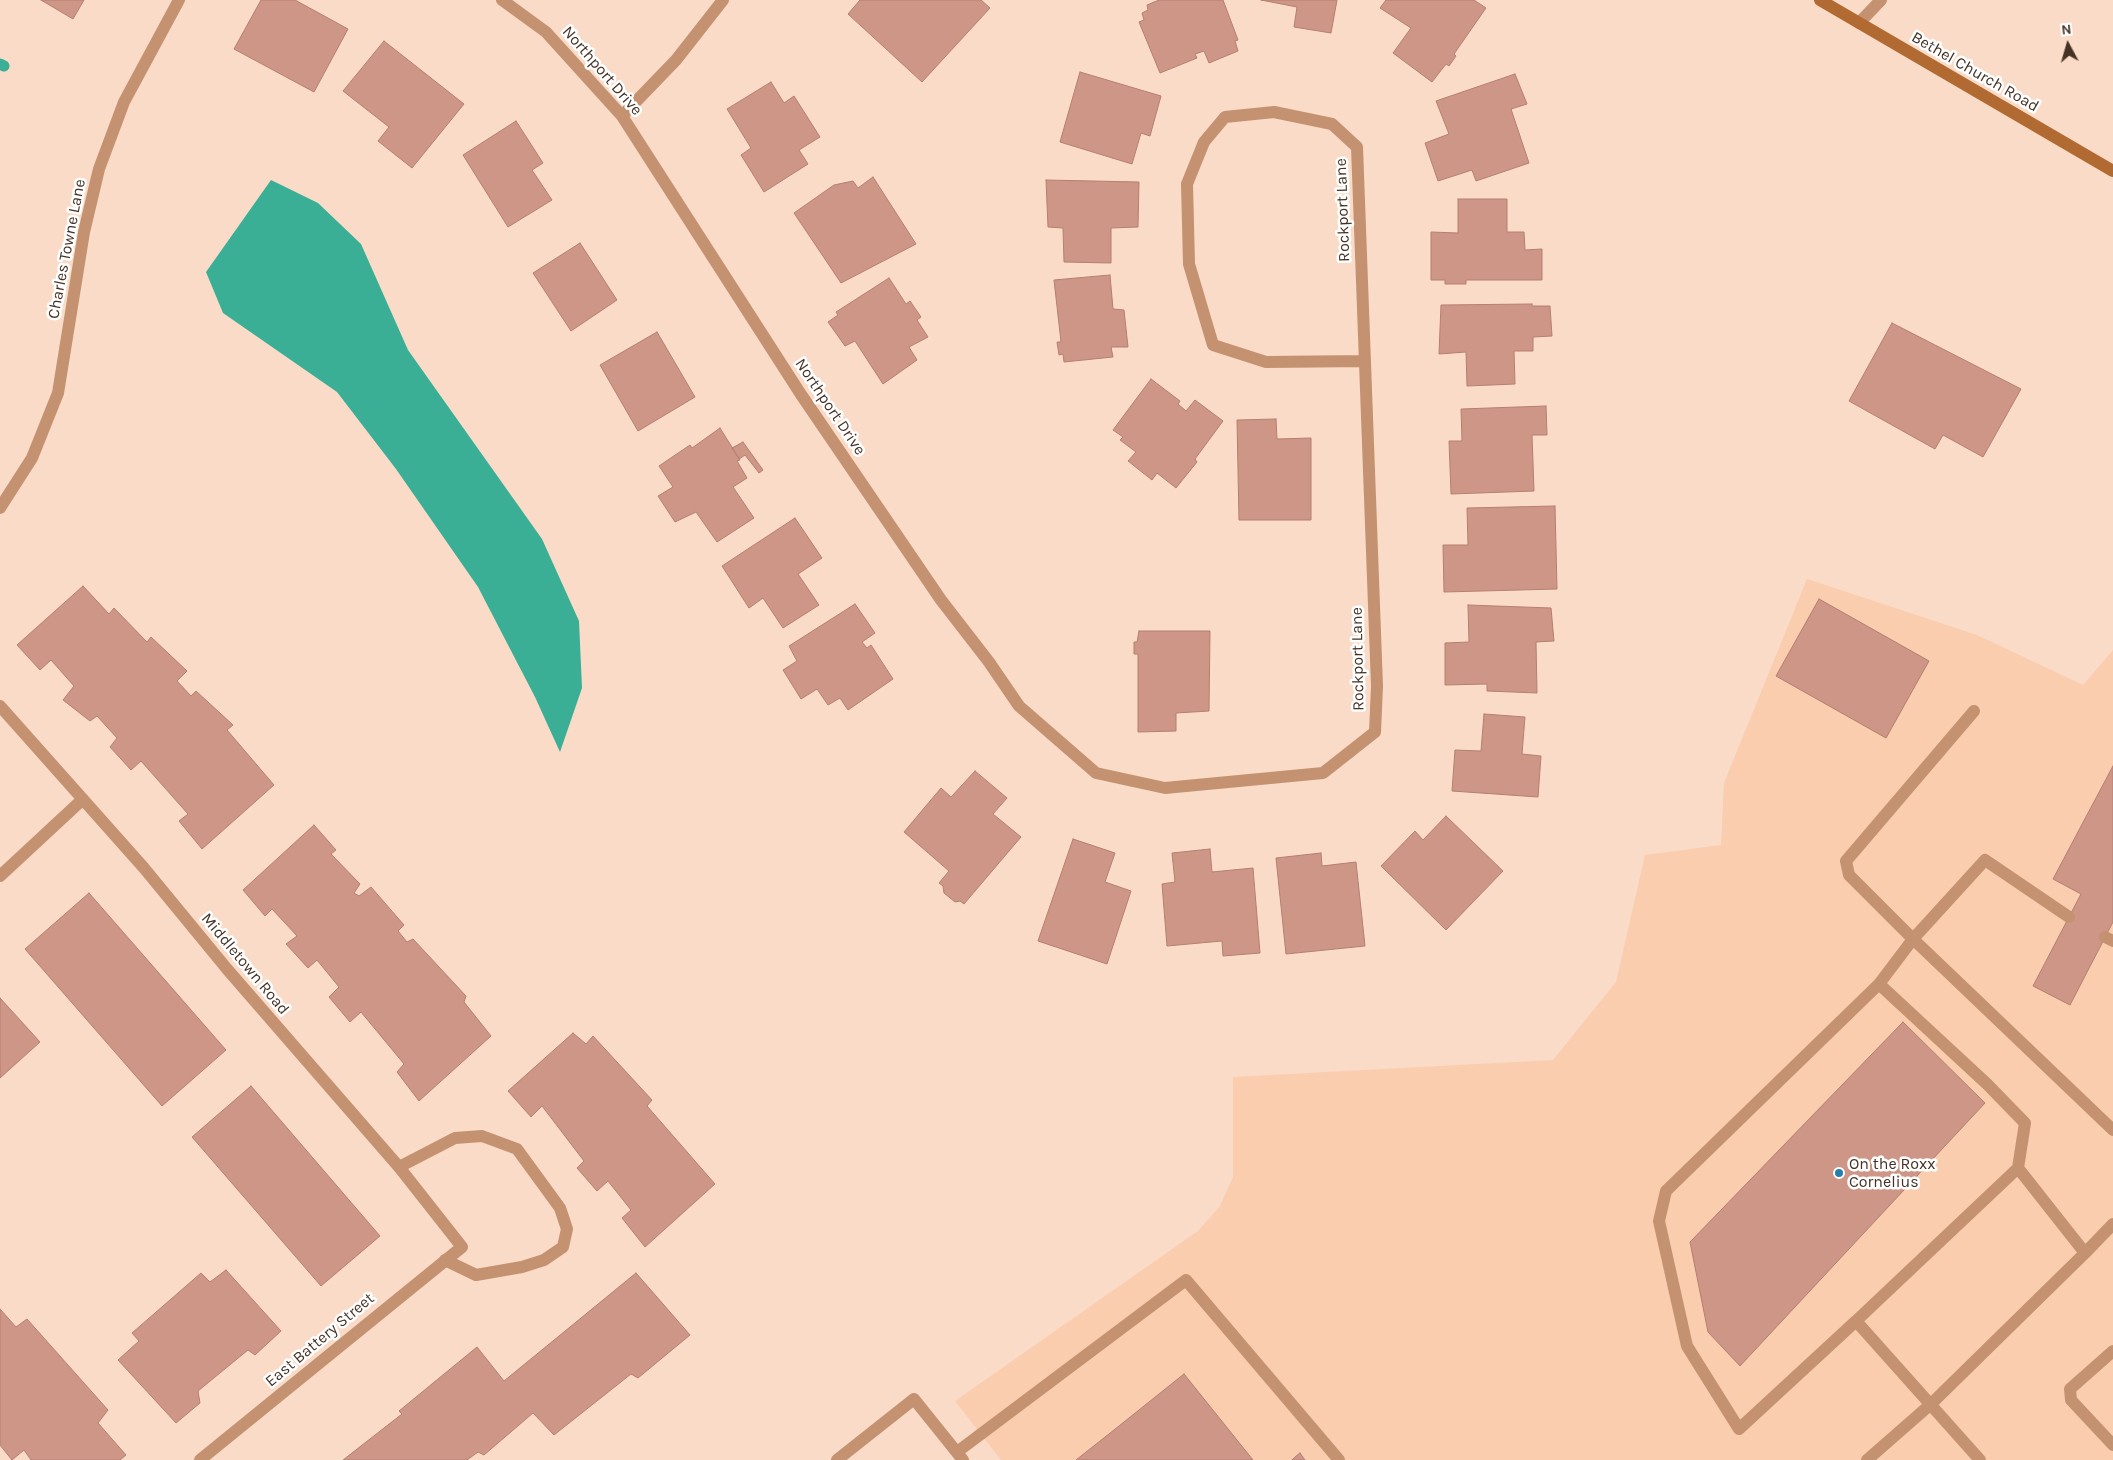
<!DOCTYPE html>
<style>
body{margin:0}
#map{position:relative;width:2113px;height:1460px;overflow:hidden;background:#f9dbc7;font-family:Karla,sans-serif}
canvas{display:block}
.north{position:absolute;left:2043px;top:20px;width:50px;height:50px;-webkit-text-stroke:4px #fff;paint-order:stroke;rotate:354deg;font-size:14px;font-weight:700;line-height:20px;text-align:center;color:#453225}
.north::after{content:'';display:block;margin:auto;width:18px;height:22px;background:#453225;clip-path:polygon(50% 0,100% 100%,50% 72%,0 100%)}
</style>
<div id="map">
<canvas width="2113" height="1460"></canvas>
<div class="north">N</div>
</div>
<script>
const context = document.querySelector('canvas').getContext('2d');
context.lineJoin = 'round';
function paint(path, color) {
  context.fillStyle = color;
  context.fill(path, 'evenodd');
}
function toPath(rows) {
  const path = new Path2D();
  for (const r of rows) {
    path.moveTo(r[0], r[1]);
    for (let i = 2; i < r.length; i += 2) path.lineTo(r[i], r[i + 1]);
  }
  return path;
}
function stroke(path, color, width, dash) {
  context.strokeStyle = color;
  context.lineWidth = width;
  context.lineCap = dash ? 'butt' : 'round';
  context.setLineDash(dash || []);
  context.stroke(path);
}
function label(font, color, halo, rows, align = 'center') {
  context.font = font + ' Karla,sans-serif';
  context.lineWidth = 5;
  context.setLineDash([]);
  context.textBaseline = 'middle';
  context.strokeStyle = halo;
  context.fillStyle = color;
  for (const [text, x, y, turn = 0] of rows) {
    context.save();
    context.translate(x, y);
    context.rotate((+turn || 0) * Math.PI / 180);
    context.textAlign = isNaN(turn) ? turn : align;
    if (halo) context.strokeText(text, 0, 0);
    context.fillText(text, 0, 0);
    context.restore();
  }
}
const built = toPath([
 [1807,579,1977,635,2083,685,2113,650,2113,1460,1001,1460,955,1401,1198,1231,1220,1206,1233,1177,1233,1077,1553,1060,1616,982,1645,855,1721,845,1724,783]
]);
const water = toPath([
 [271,180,318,203,361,244,408,350,542,539,579,621,582,688,560,752,535,697,478,587,396,469,337,392,223,313,206,272]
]);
const stream = toPath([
 [0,64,4,66]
]);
const building = toPath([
 [41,0,84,0,73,19,41,0],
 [261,0,295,0,348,29,314,92,234,49,261,0],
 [860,0,981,0,990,8,922,82,848,14,860,0],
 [1159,0,1223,0,1238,40,1235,41,1238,51,1209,63,1204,51,1195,54,1197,58,1160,73,1139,22,1144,20,1142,13,1148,10,1147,5,1159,0],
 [1261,0,1337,0,1331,33,1294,27,1297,7,1261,0],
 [1386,0,1474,0,1486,8,1454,54,1456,56,1449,66,1446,64,1432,82,1393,53,1411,28,1380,8,1386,0],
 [384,41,464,104,412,168,378,141,389,127,343,91,384,41],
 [1080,72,1161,96,1150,136,1141,133,1132,164,1060,142,1080,72],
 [1515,74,1527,104,1511,109,1529,163,1476,181,1472,170,1438,181,1425,143,1449,134,1436,101,1515,74],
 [771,82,784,103,794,96,820,137,799,150,808,164,764,192,741,155,751,148,727,109,771,82],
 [516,121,543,163,532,170,552,200,508,227,463,155,516,121],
 [873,177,916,244,841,283,794,213,834,185,853,181,858,188,873,177],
 [1046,180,1139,182,1138,227,1111,228,1111,263,1064,262,1063,228,1048,227,1046,180],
 [1458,199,1507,199,1507,232,1524,232,1525,250,1542,249,1542,280,1466,280,1466,284,1445,284,1445,280,1431,280,1431,232,1458,233,1458,199],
 [580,243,617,300,571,331,533,273,580,243],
 [1110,275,1113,309,1124,310,1128,347,1111,347,1113,357,1064,362,1063,354,1059,355,1057,342,1061,342,1054,280,1110,275],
 [889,278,906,304,910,301,921,317,917,320,928,337,909,347,917,360,883,384,855,341,845,346,828,322,838,315,836,312,889,278],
 [1532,304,1532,306,1550,306,1552,336,1533,337,1533,351,1514,351,1515,384,1467,386,1466,352,1439,354,1441,305,1532,304],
 [1892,323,2021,389,1983,457,1943,435,1935,449,1849,401,1892,323],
 [657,332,695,397,638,431,600,365,657,332],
 [1151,379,1180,401,1178,404,1186,411,1195,400,1223,421,1195,459,1197,462,1176,488,1157,473,1152,480,1128,461,1136,452,1120,440,1123,437,1113,430,1151,379],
 [1546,406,1547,435,1532,435,1534,491,1451,494,1449,441,1462,441,1461,409,1546,406],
 [1276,419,1277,439,1311,438,1311,520,1239,520,1237,420,1276,419],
 [720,428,740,460,737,461,747,478,733,487,754,518,717,542,696,512,675,522,658,496,673,487,659,466,690,445,692,448,720,428],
 [743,442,763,470,759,473,745,455,739,459,732,448,743,442],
 [1555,506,1557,589,1444,592,1443,545,1468,545,1467,508,1555,506],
 [795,518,822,558,798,574,819,605,783,628,763,598,749,608,722,566,795,518],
 [83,586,109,614,114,608,147,642,151,637,187,671,177,681,191,696,196,691,233,725,227,730,274,785,202,849,179,821,188,814,141,761,131,770,110,747,117,738,97,716,90,721,63,700,74,686,51,660,40,670,17,645,83,586],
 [1819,599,1929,661,1886,738,1776,676,1819,599],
 [855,604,875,633,862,642,867,648,871,645,893,679,848,710,840,698,828,705,817,689,801,699,783,670,797,661,789,646,855,604],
 [1468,605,1551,608,1554,641,1536,642,1537,693,1487,691,1487,684,1445,685,1445,643,1469,642,1468,605],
 [1139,631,1210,631,1209,711,1176,713,1176,731,1138,732,1138,654,1134,654,1134,642,1137,642,1139,631],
 [1484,714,1525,717,1522,754,1541,756,1538,797,1452,791,1455,750,1481,751,1484,714],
 [2113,766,2113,922,2070,1005,2033,986,2081,894,2053,879,2113,766],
 [975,771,1007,798,993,814,1021,837,964,904,960,901,955,902,944,893,943,886,939,883,949,871,904,832,941,788,951,797,975,771],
 [1446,816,1503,871,1446,930,1381,866,1415,831,1423,840,1446,816],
 [314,825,336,850,331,854,360,884,354,893,359,896,371,887,404,925,398,931,407,942,413,939,466,996,464,1002,491,1036,419,1101,397,1072,404,1064,361,1012,350,1022,329,997,339,987,317,960,308,968,286,944,297,936,272,909,265,916,243,890,314,825],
 [1073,839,1115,853,1105,882,1131,891,1107,964,1038,941,1073,839],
 [1210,849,1212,872,1253,868,1260,953,1223,956,1222,941,1167,946,1162,884,1175,882,1172,853,1210,849],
 [1321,853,1322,866,1356,862,1365,946,1286,954,1276,858,1321,853],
 [89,893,226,1050,162,1106,25,949,89,893],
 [0,998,40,1042,0,1078,0,998],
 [1903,1022,1985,1103,1740,1366,1708,1332,1690,1242,1903,1022],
 [573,1033,586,1044,593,1036,652,1100,647,1106,715,1184,645,1247,622,1218,631,1210,608,1181,597,1191,577,1168,584,1161,542,1106,531,1117,508,1091,573,1033],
 [251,1086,380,1236,321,1286,192,1137,251,1086],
 [226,1270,281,1331,255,1355,248,1350,198,1391,200,1403,176,1423,118,1360,139,1341,132,1333,201,1273,210,1282,226,1270],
 [636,1273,690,1335,638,1378,631,1374,554,1435,533,1413,484,1455,478,1452,467,1460,343,1460,402,1414,399,1411,477,1347,504,1381,636,1273],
 [0,1309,16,1327,27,1319,108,1410,98,1423,126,1455,120,1460,31,1460,24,1450,12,1460,0,1445,0,1309],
 [1184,1374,1253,1460,1076,1460,1119,1426,1184,1374],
 [1300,1453,1305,1460,1292,1460,1295,1457,1300,1453]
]);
const lane = toPath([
 [1859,23,1881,0],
 [1974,711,1846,861,1849,875,1913,939,2113,1130],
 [2105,937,2113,941],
 [1879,984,1987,1084,2025,1123,2018,1168],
 [399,1167,455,1138,482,1136,517,1149,560,1208,567,1229,563,1247,544,1260,522,1267,476,1275,445,1260],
 [1856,1321,1739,1429,1687,1346,1659,1221,1666,1191,1879,984,1913,939,1985,860,2069,917],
 [2113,1351,2070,1389,2071,1400,2113,1445],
 [957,1452,1186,1280,1339,1460],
 [837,1460,914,1399,963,1460],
 [1867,1460,1931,1404,2085,1253],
 [1980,1460,1856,1321,2018,1168,2085,1253,2113,1224]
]);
const street = toPath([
 [502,0,546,32,622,116,800,393,941,600,989,662,1019,706,1096,773,1165,788,1323,773,1375,732,1377,686,1357,147,1332,124,1274,112,1225,117,1204,142,1187,184,1189,264,1213,345,1266,362,1365,361],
 [622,116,676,60,723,0],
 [0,508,32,458,58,393,84,232,99,169,124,102,179,0],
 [0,706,144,868,227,969,399,1167,462,1247,200,1460],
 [0,876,83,799]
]);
const secondary = toPath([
 [1820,0,2113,171]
]);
const markers = [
 [1839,1173,5,"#257fad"]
];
const streetNames = [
 ["Northport Drive",602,71,49],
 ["Bethel Church Road",1975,72,30],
 ["Rockport Lane",1343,210,-92],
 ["Charles Towne Lane",67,249,-79],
 ["Northport Drive",830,407,56],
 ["Rockport Lane",1358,659,-91],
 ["Middletown Road",245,964,50],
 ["East Battery Street",320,1340,-40]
];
const poiNames = [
 ["On the Roxx",1849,1164],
 ["Cornelius",1849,1182]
];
paint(built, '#facdae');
paint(water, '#3baf96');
stroke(stream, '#3baf96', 11);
paint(building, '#ce9687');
stroke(building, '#b57f70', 1);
stroke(lane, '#c49270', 12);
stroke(street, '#c49270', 12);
stroke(secondary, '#b16a32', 12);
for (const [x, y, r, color] of markers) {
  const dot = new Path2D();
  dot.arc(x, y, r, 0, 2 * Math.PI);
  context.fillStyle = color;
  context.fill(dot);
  stroke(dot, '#fff', 2);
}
label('16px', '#453225', '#fff', streetNames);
label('16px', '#453225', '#fff', poiNames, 'left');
</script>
